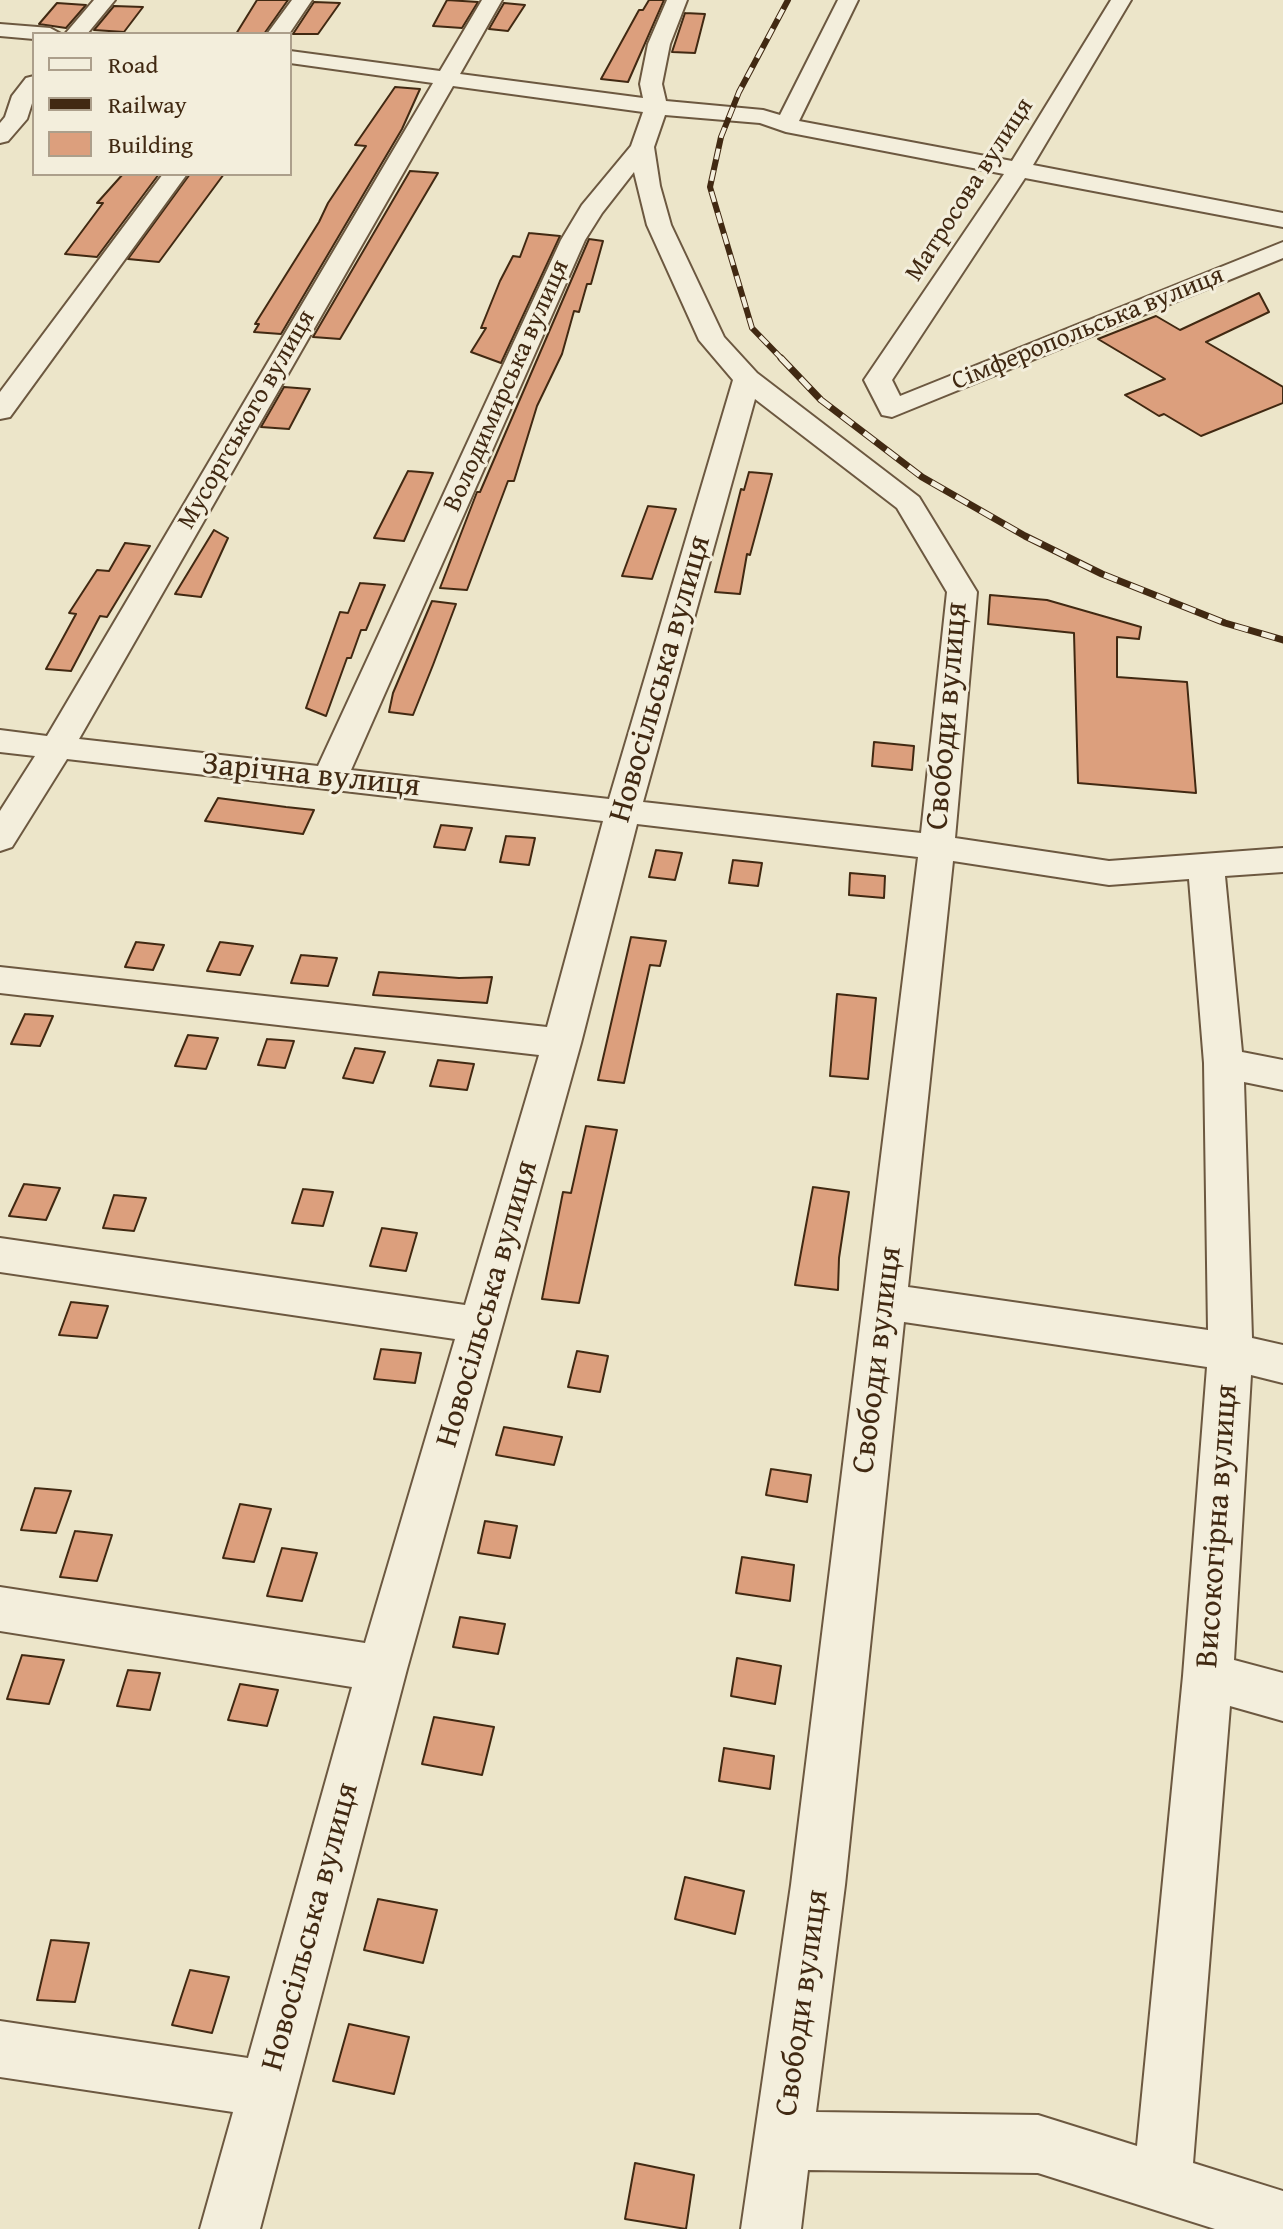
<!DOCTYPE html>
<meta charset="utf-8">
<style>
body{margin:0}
#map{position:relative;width:1283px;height:2229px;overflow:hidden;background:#ece5c9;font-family:"Gentium Book Plus",serif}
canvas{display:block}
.legend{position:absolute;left:32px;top:32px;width:260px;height:144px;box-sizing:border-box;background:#f3eedc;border:2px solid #ac9f8b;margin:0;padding:10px 14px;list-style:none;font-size:24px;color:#412912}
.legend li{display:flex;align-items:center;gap:16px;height:40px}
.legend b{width:40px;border:2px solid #ac9f8b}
</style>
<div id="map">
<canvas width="1283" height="2229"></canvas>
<ul class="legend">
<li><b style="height:10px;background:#f3eedc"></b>Road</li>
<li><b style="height:10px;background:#412912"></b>Railway</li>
<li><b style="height:22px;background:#dc9f7d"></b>Building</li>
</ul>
</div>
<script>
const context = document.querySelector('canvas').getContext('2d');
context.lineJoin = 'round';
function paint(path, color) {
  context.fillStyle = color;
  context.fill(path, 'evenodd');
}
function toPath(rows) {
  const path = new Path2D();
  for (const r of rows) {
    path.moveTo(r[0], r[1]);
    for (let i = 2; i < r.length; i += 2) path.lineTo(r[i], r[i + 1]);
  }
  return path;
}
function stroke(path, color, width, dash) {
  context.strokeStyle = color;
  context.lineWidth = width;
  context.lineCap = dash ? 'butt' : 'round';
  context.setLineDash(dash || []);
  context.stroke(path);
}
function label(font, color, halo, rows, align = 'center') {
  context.font = font + ' "Gentium Book Plus",serif';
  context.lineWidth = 6;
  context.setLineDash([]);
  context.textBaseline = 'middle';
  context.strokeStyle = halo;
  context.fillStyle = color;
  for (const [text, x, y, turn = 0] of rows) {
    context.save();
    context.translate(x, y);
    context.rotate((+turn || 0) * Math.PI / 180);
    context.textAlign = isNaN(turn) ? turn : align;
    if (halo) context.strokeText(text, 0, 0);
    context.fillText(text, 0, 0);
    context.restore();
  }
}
const building = toPath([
 [257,0,288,0,264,34,236,34,257,0],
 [447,0,478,2,462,28,433,26,447,0],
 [649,0,664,0,628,82,601,79,639,10,643,10,649,0],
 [314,2,340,3,318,34,293,34,314,2],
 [57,3,86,5,66,28,39,24,57,3],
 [504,3,525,5,508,31,489,29,504,3],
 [114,6,143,7,124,32,94,30,114,6],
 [685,13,705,14,695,53,672,52,685,13],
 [395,87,420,89,402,129,281,334,254,332,259,324,255,324,319,222,328,203,366,146,355,145,395,87],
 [410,171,438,173,340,339,313,337,410,171],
 [123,174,159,174,97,257,65,254,103,203,97,203,123,174],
 [190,174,224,174,159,262,128,259,190,174],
 [529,233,560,236,501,363,471,352,486,328,481,328,500,281,513,256,520,257,529,233],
 [589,239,603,241,591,284,587,284,579,312,574,311,562,354,537,406,514,481,508,481,467,590,440,588,477,492,480,492,589,239],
 [1259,293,1269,312,1206,342,1283,387,1283,403,1201,436,1164,414,1159,416,1125,395,1165,379,1098,339,1156,316,1180,330,1259,293],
 [284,387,310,389,289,429,261,427,284,387],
 [408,471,433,473,404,541,374,538,408,471],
 [749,472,772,474,750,555,747,554,740,594,715,592,741,489,744,490,749,472],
 [648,506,676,509,652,579,622,576,648,506],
 [214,530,228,538,201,597,175,594,214,530],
 [125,543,150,546,107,617,100,616,71,671,46,669,76,614,69,613,97,570,109,571,125,543],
 [360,583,385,585,366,630,361,630,351,658,347,658,326,716,306,708,340,612,348,613,360,583],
 [990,595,1047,600,1141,627,1139,639,1117,637,1117,677,1187,682,1196,793,1078,783,1074,633,988,624,990,595],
 [432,601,456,604,433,665,413,715,389,712,393,693,432,601],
 [874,742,914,746,912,770,872,766,874,742],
 [218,798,286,807,314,810,303,834,205,821,218,798],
 [441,825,472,828,465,850,434,847,441,825],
 [506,836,535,838,529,865,500,862,506,836],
 [656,850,682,853,675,880,649,877,656,850],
 [733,860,762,863,758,886,729,883,733,860],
 [850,873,885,876,884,898,849,895,850,873],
 [631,937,666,941,660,966,650,965,624,1083,598,1080,631,937],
 [136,942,164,945,153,970,125,967,136,942],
 [220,942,253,946,240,975,207,971,220,942],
 [301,955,337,958,328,986,291,983,301,955],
 [379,972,459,978,492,977,487,1003,373,995,379,972],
 [837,994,876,998,868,1079,830,1076,837,994],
 [25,1014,53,1016,40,1046,11,1044,25,1014],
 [188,1035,218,1038,206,1069,175,1066,188,1035],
 [267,1039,294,1041,285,1068,258,1065,267,1039],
 [355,1048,385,1052,373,1083,343,1078,355,1048],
 [438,1060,474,1064,467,1090,430,1086,438,1060],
 [586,1126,617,1130,579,1303,542,1299,563,1192,571,1193,586,1126],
 [24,1184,60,1188,46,1220,9,1216,24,1184],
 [813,1187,849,1192,839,1258,838,1290,795,1285,813,1187],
 [303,1189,333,1192,323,1226,292,1223,303,1189],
 [114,1195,146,1198,134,1231,103,1228,114,1195],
 [382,1228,417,1233,406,1271,370,1266,382,1228],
 [71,1302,108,1306,97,1338,59,1335,71,1302],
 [381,1349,421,1353,415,1383,374,1379,381,1349],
 [577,1351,608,1356,600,1392,568,1387,577,1351],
 [504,1427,562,1437,554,1465,496,1455,504,1427],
 [771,1469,811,1475,807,1502,766,1495,771,1469],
 [35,1488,71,1491,56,1533,21,1530,35,1488],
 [240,1504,271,1509,254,1562,223,1558,240,1504],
 [485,1521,517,1526,510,1558,478,1553,485,1521],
 [75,1531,112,1535,97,1581,60,1577,75,1531],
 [282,1548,317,1553,302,1601,267,1596,282,1548],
 [742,1557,794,1565,790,1601,736,1593,742,1557],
 [460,1617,505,1624,498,1654,453,1647,460,1617],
 [22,1655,64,1660,49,1704,7,1699,22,1655],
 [737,1658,781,1666,775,1704,731,1696,737,1658],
 [128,1670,160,1673,150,1710,117,1706,128,1670],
 [240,1684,278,1690,267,1726,228,1720,240,1684],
 [434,1717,494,1727,482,1775,422,1764,434,1717],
 [724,1748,774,1756,770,1789,719,1781,724,1748],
 [685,1877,744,1891,735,1934,675,1919,685,1877],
 [378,1899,437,1910,423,1963,364,1950,378,1899],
 [51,1940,89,1943,75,2002,37,2000,51,1940],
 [190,1970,229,1977,212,2033,172,2025,190,1970],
 [349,2024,409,2037,394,2094,333,2081,349,2024],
 [635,2163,694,2175,686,2229,625,2219,635,2163]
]);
const minor = toPath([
 [94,0,115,0,87,34,65,34,94,0],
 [292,0,312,0,289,34,267,34,292,0],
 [482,0,502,0,460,74,643,98,640,84,648,44,667,0,687,0,670,44,662,84,666,101,763,110,780,115,838,0,858,0,799,121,1012,161,1111,0,1131,0,1033,165,1283,213,1283,227,1025,178,892,380,900,396,1283,242,1283,258,892,417,882,415,864,380,1004,174,786,132,760,123,665,115,654,147,660,186,671,225,724,337,757,373,919,497,977,592,955,838,1109,861,1283,848,1283,872,1225,876,1242,1052,1283,1060,1283,1090,1244,1082,1252,1338,1283,1345,1283,1383,1251,1375,1234,1660,1283,1673,1283,1721,1230,1706,1193,2163,1283,2191,1283,2229,1215,2229,1038,2173,808,2170,801,2229,741,2229,791,1885,918,857,637,824,581,1043,407,1669,260,2229,200,2229,233,2112,0,2077,0,2021,248,2058,352,1687,0,1631,0,1587,365,1643,455,1339,0,1272,0,1238,465,1305,539,1055,0,993,0,967,547,1027,603,821,67,759,12,847,0,851,0,811,35,756,0,752,0,730,47,736,433,83,290,63,290,51,440,71,482,0],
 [453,86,643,112,631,146,582,205,561,240,318,766,79,739,453,86],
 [634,172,647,225,699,340,733,380,609,799,351,770,585,240,602,213,634,172],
 [755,399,897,508,947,592,921,833,643,802,755,399],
 [953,861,1109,885,1189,879,1204,1063,1208,1330,908,1287,953,861],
 [904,1322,1207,1367,1183,1676,1137,2146,1038,2115,816,2112,845,1885,904,1322],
 [0,24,50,28,61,34,34,34,34,39,0,36,0,24],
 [34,76,34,97,27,119,8,141,0,143,0,123,5,117,12,96,26,78,34,76],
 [163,174,187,174,10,417,0,419,0,392,163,174]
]);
const railFar1 = toPath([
 [783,360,752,328,710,187,721,137,739,92,788,0]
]);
const rail = toPath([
 [781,358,821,400,922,477,1025,536,1102,574,1225,623,1283,640]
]);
const farStreetnames = [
 ["Матросова вулиця",970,190,-57],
 ["Сімферопольська вулиця",1088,329,-22],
 ["Володимирська вулиця",507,386,-66],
 ["Мусоргського вулиця",247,420,-60]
];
const streetNames = [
 ["Новосільська вулиця",661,679,-74],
 ["Свободи вулиця",948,716,-85],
 ["Зарічна вулиця",311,776,6],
 ["Новосільська вулиця",488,1304,-74],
 ["Свободи вулиця",878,1360,-83],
 ["Високогірна вулиця",1218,1526,-86],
 ["Новосільська вулиця",311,1927,-75],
 ["Свободи вулиця",803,2003,-82]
];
paint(building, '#dc9f7d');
stroke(building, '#412912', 2);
stroke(minor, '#6c5840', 4);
paint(minor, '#f3eedc');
stroke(railFar1, '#412912', 6);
stroke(rail, '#412912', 7);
stroke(railFar1, '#f3eedc', 4, [11]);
stroke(rail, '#f3eedc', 5, [14]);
label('26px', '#412912', '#f3eedc', farStreetnames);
label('32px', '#412912', '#f3eedc', streetNames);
</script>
